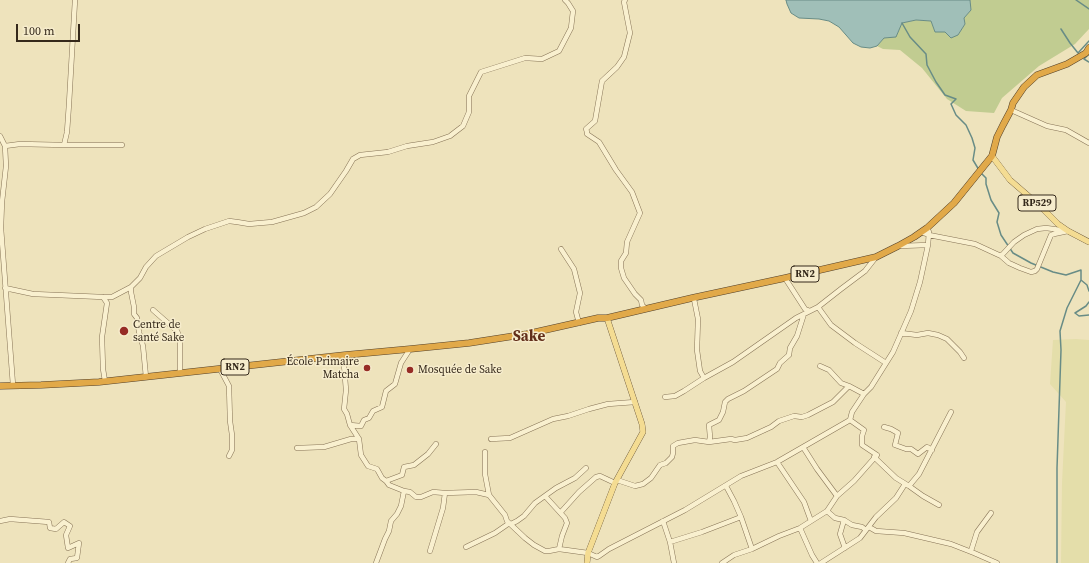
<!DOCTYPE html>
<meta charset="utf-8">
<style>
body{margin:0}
#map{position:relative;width:1089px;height:563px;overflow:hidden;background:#eee3bc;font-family:"Source Serif 4",serif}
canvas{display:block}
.scale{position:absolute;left:16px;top:24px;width:64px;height:18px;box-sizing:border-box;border:2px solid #35291b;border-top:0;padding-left:5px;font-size:12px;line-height:14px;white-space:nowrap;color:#35291b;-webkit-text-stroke:3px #f6eccc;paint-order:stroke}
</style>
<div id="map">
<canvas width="1089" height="563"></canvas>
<div class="scale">100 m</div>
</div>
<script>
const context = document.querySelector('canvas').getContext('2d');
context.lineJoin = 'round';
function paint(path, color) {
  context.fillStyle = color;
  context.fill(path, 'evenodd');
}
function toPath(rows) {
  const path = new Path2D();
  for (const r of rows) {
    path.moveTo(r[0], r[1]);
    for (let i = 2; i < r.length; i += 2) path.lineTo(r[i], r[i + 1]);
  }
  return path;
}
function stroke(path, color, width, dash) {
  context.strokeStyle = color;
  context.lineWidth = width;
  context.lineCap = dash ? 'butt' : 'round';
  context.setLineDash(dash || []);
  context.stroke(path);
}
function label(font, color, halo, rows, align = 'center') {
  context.font = font + ' "Source Serif 4",serif';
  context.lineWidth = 3;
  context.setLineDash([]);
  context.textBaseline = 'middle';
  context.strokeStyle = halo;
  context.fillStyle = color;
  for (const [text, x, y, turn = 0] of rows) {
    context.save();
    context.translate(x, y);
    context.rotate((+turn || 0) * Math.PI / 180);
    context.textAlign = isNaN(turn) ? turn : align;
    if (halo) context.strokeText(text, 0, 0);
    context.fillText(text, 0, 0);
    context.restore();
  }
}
const farmland = toPath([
 [1076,339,1089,340,1089,563,1061,563,1062,483,1066,402,1050,384,1053,340]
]);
const green = toPath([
 [970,0,1089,0,1089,29,1075,44,1039,66,1002,98,994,113,966,111,947,99,922,68,900,50,883,49,877,46,884,38,896,36,902,23,916,20,931,21,935,32,945,32,958,35,965,24,964,18,971,10]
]);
const water = toPath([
 [786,0,970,0,971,10,964,18,965,24,958,35,951,38,945,32,935,32,931,21,916,20,902,23,896,37,884,38,877,46,870,48,861,47,853,43,839,27,829,21,819,19,799,18,791,13,787,4,786,0]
]);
const stream = toPath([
 [1076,0,1089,9],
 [902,23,910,37,926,54,927,65,936,82,945,95,956,99,951,104,956,115,966,125,972,138,975,148,973,160,979,170],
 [1061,29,1070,43,1078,53,1089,41],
 [1089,54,1084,59,1089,62],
 [981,173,986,178,986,184,991,200,999,213,997,222,1001,235,1013,253,1031,263,1053,272,1066,275,1081,270,1081,280,1087,285,1089,291],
 [1089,302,1086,306,1075,313,1079,316,1089,315],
 [1057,563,1057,468,1061,350,1060,331,1067,308,1081,280]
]);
const minor = toPath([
 [625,0,624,2,630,33,624,57,617,67,602,81,595,121,586,129,587,132,587,134,599,142,616,170,632,192,640,213,627,242,626,253,621,261,621,268,624,278,635,294,641,300,642,305,645,308],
 [1011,110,1047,126,1066,130,1089,143],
 [0,136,5,146],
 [64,145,122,145],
 [1046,228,1068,231,1054,234,1051,235,1037,269,1035,271,1031,272,1020,268,1009,263,1001,256,1014,242,1024,235,1037,229,1046,228],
 [921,232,929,235,975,244,1001,256],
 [900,246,928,245],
 [561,249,574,269,580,293,576,312,579,323],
 [785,278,805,309,810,311],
 [5,288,33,294,103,297,112,297,131,287],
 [103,297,107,303,102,337,103,369,105,381],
 [692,298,694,299,698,319,697,350,700,371,704,378],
 [818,307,831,325,855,343,886,363],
 [153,310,177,331,180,338,180,373],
 [901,333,917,335,928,333,938,335,947,339,960,352,964,358],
 [345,355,344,365,346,390,344,409,347,414,350,425,359,439,361,455,368,466,377,469,382,478,386,481,389,485,404,491,401,506,397,514,391,521,389,531,385,539,376,563],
 [820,366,829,370,841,383,849,386],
 [220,369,229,386,230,421,232,435,232,450,229,456],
 [146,377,143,346,139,332,137,318,134,314,134,307,131,292,131,287,140,278,146,267,156,256,188,237,205,229,229,221,237,222,249,224,272,222,304,213,316,207,330,194,346,171,353,159,360,155,388,152,407,146,433,142,450,136,463,126,469,112,469,96,481,72,525,58,542,59,559,51,571,28,573,11,568,3,565,0],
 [13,385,1,228,2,202,6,166,5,146,20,144,64,145,67,132,69,104,75,0],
 [665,397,675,396,684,391,704,378,733,362,796,318,818,307,841,289,865,271,876,257],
 [350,425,361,426,364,420,369,418,373,411,382,407,386,391,395,384,401,363,410,349],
 [884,427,891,429,898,433,895,445,906,449,911,449,918,454,927,447,932,450],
 [491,439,510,438,553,419,568,416,589,409,608,404,635,402],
 [709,442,710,437,709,425,719,420,723,412,725,402,728,399,744,391,777,369,780,363,789,355,790,348,797,336,804,314],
 [803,447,817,469,837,496],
 [297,448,324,447,351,439,359,439],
 [485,452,485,474,489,495,505,515,507,521,525,538,534,545,545,551,549,551,559,549,588,553,597,557,599,556,609,549,685,510,741,476,777,462,850,420,852,412,864,394,871,387,893,352,911,311,920,282,928,245,929,232,927,228],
 [874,457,896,478,909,486,923,496,939,505],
 [777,462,804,502,811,521],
 [617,480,635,486,643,484,651,478,660,465,666,463,672,457,673,453,673,446,678,443,695,440,709,442,731,439,735,440,747,438,771,427,779,421,794,416,802,417,808,415,833,402,849,386,864,394],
 [386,481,402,475,404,467,414,465,428,454,436,444],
 [726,486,734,501,741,517,752,549],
 [909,486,919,474,951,412],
 [404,491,410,492,416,497,421,497,433,492,445,493],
 [545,496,565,518,567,523,562,536,559,549],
 [827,511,835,518,844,520,852,525,862,527,866,530],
 [561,512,579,492,596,477,600,476,615,483],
 [844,520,840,534,845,548],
 [0,521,10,519,49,522,50,528,56,529,64,522,70,526,66,535,68,548,79,543,77,558,70,559,68,563],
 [663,521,670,542,674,563],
 [869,527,876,531,904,533,951,544,974,553,997,563],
 [800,528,812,555,817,563],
 [670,542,702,532,741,517],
 [466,547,495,533,508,524,511,524,517,521,524,516,535,503,556,488,575,478,586,468],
 [430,551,443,508,445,493,476,492,489,495],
 [971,551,977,532,991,513],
 [722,563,734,555,752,549,779,536,800,528,827,511,837,496,854,481,877,455,862,445,862,436,864,430,850,420],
 [821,563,860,538,876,517,896,498,905,484]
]);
const major = toPath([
 [992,156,1010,180,1040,206,1058,224,1068,231,1089,242],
 [587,563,588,553,615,483,643,432,642,424,607,318]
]);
const highway = toPath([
 [0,386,41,385,99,382,345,355,410,349,469,343,527,334,598,318,607,318,692,298,785,278,876,257,898,246,914,237,927,228,954,203,992,156,997,137,1003,125,1011,110,1013,103,1024,87,1037,75,1067,64,1086,53,1089,48]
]);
const markers = [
 [124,331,5,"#962c25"],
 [367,368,4,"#962c25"],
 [410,370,4,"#962c25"]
];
const shields = [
 [1037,203,38],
 [805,274,28],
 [235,367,28]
];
const shieldNames = [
 ["RP529",1037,203],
 ["RN2",805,274],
 ["RN2",235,367]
];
const poiNames = [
 ["Centre de",133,325],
 ["santé Sake",133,338],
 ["École Primaire",359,362,"right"],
 ["Matcha",359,375,"right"],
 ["Mosquée de Sake",418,370]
];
const districtNames = [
 ["Sake",529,337]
];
paint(farmland, '#e4deaa');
paint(green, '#c1cc91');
paint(water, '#a0bfb8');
stroke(water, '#688c86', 1);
stroke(stream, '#688c86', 1.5);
stroke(minor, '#867356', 5.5);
stroke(major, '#53402a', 6);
stroke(highway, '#53402a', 7);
stroke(minor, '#f9f0cf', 4.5);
stroke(major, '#f4dc92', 5.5);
stroke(highway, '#e1a949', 6);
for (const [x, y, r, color] of markers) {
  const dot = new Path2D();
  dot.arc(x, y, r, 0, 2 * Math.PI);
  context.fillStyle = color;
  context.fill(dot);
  stroke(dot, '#f6eccc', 1.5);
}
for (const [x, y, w] of shields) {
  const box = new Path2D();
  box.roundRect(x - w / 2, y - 8, w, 16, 3);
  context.fillStyle = '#f6eccc';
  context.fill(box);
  stroke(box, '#35291b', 1);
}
label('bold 10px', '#35291b', null, shieldNames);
label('11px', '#35291b', '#f6eccc', poiNames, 'left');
label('bold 15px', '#622e1a', '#f6eccc', districtNames);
</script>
